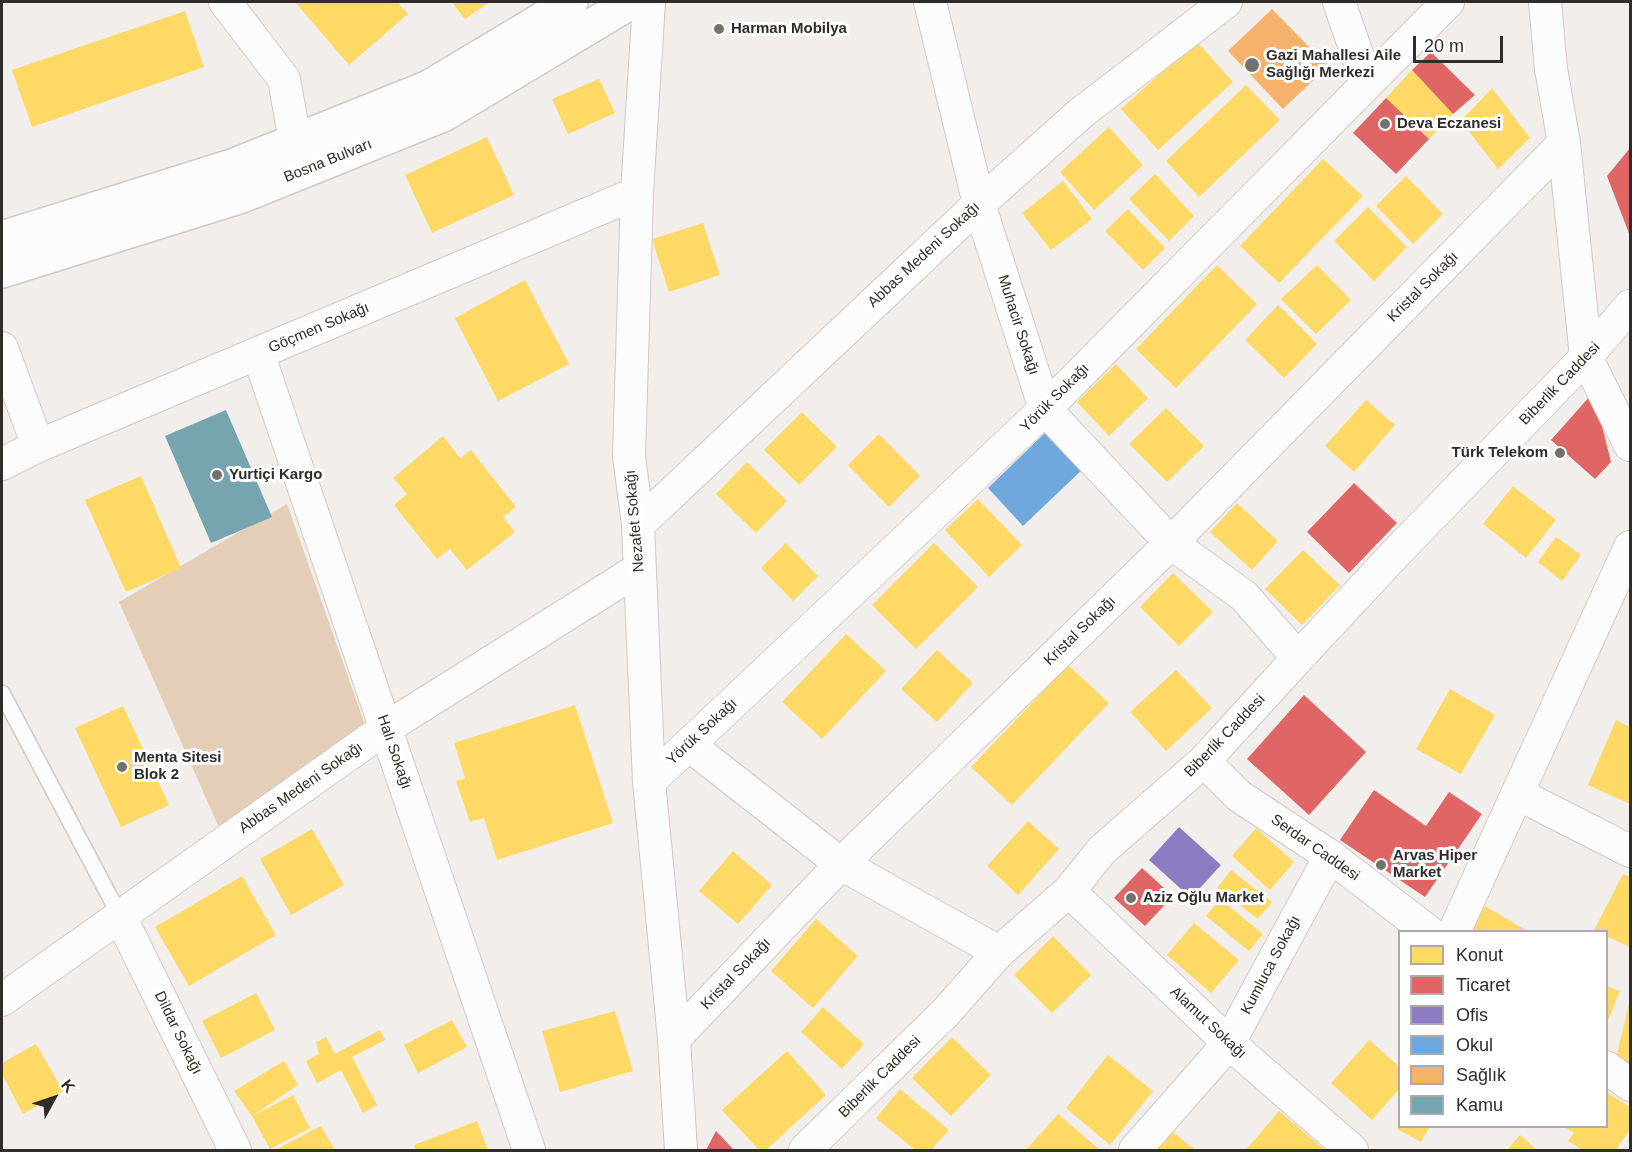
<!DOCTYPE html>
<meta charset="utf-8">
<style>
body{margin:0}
#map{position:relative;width:1632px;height:1152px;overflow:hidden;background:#f2eeeb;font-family:Helvetica,sans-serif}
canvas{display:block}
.frame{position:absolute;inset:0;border:3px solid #2f2d2a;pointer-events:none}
.legend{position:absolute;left:1398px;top:930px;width:210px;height:198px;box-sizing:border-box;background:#fff;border:2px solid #acabaa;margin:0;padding:8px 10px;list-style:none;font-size:18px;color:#2f2d2a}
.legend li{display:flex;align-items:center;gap:12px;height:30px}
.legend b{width:30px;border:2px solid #acabaa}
.north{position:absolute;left:24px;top:1068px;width:60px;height:60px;-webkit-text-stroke:4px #fff;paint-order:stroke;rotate:50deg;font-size:16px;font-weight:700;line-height:24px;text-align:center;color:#2f2d2a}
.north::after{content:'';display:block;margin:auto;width:21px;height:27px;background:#2f2d2a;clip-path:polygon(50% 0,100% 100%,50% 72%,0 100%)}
.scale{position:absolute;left:1413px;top:36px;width:90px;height:27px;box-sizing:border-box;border:3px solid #2f2d2a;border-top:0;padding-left:8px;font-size:18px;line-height:21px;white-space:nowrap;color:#2f2d2a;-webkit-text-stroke:4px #fff;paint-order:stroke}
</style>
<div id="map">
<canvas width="1632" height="1152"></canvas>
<div class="frame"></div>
<ul class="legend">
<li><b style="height:16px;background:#ffd966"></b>Konut</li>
<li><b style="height:16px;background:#e06666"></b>Ticaret</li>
<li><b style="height:16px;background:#8e7cc3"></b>Ofis</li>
<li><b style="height:16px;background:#6fa8dc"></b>Okul</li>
<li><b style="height:16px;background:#f6b26b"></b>Sağlık</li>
<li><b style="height:16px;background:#76a5af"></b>Kamu</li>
</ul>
<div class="north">K</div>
<div class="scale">20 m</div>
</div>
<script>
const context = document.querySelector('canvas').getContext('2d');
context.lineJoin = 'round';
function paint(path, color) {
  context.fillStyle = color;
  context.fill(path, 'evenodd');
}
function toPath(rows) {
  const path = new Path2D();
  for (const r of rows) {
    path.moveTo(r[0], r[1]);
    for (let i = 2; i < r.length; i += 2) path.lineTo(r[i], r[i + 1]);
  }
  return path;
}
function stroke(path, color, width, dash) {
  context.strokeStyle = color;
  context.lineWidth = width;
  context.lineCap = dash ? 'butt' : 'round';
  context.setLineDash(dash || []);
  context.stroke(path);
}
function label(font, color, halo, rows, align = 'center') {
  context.font = font + ' Helvetica,sans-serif';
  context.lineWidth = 6;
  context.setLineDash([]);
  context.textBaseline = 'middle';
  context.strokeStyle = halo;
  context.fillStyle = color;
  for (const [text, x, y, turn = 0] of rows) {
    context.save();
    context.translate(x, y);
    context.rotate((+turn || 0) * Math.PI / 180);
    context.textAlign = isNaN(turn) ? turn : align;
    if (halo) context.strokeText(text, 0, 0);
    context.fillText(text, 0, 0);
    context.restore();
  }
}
const green = toPath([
 [287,504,367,730,221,832,119,602]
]);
const homes = toPath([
 [295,2,397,2,408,14,349,65],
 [452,2,490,2,465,19],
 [185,11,204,67,32,127,12,70],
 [1196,41,1233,82,1158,150,1121,109],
 [1412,70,1453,114,1429,139,1386,98],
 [599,79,615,113,568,134,552,99],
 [1246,85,1280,120,1199,197,1166,161],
 [1492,88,1530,138,1498,169,1461,121],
 [1109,127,1143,165,1094,210,1060,172],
 [487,137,514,195,432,233,405,175],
 [1323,159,1363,196,1279,283,1240,246],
 [1155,174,1194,216,1169,241,1129,199],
 [1406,176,1443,214,1413,244,1376,206],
 [1063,181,1092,219,1051,250,1022,213],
 [1368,207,1407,247,1374,281,1334,241],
 [1128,209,1165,248,1143,270,1105,231],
 [703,223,720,275,669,292,652,239],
 [1217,265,1257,304,1176,388,1136,349],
 [1317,265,1351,300,1316,334,1281,299],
 [525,280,569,364,498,401,455,318],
 [1278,305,1317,344,1284,378,1245,340],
 [1116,364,1148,398,1109,436,1077,402],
 [1366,400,1395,425,1354,472,1325,446],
 [1166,408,1204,446,1167,482,1129,444],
 [802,412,837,447,799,485,764,450],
 [879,434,920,476,889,507,848,465],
 [443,436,460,458,471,450,516,507,503,517,515,532,467,570,450,549,437,559,394,505,407,494,393,478],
 [747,462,787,501,756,533,716,494],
 [141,476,181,568,126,592,85,500],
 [1513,486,1556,520,1526,558,1483,524],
 [978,499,1022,545,989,577,945,530],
 [1237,503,1278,541,1252,570,1210,532],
 [1556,537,1581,555,1562,581,1538,562],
 [786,543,818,576,793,601,761,568],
 [934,543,978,587,916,649,872,605],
 [1303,550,1340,585,1302,625,1265,589],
 [1173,573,1213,612,1179,646,1140,607],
 [846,634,886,671,822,739,782,702],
 [937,650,973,683,937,722,901,689],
 [1068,665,1109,703,1012,805,971,767],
 [1176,670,1212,708,1166,751,1130,712],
 [1450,689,1495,715,1461,774,1416,749],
 [575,705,613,823,497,860,484,818,470,822,456,781,465,778,454,743],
 [123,706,169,805,121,827,75,728],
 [1616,720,1630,727,1630,804,1588,785],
 [1028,821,1059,849,1018,895,987,866],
 [1256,828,1294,862,1270,890,1232,856],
 [312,829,344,885,291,915,260,859],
 [733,851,772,885,738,924,699,891],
 [1231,870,1272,902,1258,919,1217,888],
 [1623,874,1630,877,1630,947,1606,936,1606,932,1594,930],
 [242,876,276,935,189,986,155,927],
 [1220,899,1263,934,1249,951,1206,916],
 [1485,906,1529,932,1471,932],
 [816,919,858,956,813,1008,771,971],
 [1194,923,1239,960,1211,993,1167,955],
 [1053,936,1091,975,1052,1013,1014,975],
 [1606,986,1620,991,1607,1023,1606,1023],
 [256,993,275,1030,221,1058,202,1021],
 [1630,1000,1630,1064,1616,1058],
 [823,1007,864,1044,842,1069,801,1032],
 [615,1011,633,1071,560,1092,542,1031],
 [452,1020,467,1047,418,1073,404,1045],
 [380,1030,385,1040,352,1057,377,1105,363,1113,341,1070,317,1083,306,1061,319,1054,316,1042,326,1037,335,1054],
 [952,1037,991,1075,951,1116,912,1078],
 [1369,1040,1400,1067,1400,1088,1372,1120,1331,1083],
 [36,1044,63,1091,23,1114,2,1074,2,1063],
 [787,1051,826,1095,766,1150,759,1150,722,1110],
 [1108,1055,1153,1091,1110,1145,1066,1108],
 [284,1061,298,1085,252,1116,234,1091],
 [900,1089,949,1130,931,1150,915,1150,876,1118],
 [1606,1092,1630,1107,1630,1129,1616,1150,1582,1150,1568,1141,1574,1133,1563,1126,1606,1126],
 [293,1095,310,1128,270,1149,252,1116],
 [1279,1111,1325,1150,1246,1150],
 [1058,1114,1100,1150,1026,1150],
 [477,1121,488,1150,416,1150,414,1145],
 [321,1126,335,1150,275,1150],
 [1400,1126,1430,1126,1421,1142,1397,1129],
 [1173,1132,1195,1150,1156,1150],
 [1520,1135,1537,1150,1507,1150]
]);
const shops = toPath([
 [1431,52,1475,95,1453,114,1412,70],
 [1386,98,1429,139,1396,174,1353,133],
 [1630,148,1630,236,1607,176],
 [1590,396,1596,402,1611,462,1595,479,1551,440],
 [1354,483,1397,523,1349,573,1307,532],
 [1304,695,1366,752,1309,815,1247,759],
 [1374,790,1426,826,1449,792,1482,814,1425,897,1340,840],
 [1142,868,1173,896,1145,926,1114,898],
 [716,1131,734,1150,706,1150]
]);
const offices = toPath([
 [1179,827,1221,865,1191,898,1149,860]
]);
const schools = toPath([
 [1047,431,1084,468,1023,526,988,488]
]);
const health = toPath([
 [1272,9,1328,66,1283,109,1228,51]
]);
const public = toPath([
 [226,410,272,517,211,543,165,436]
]);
const lane = toPath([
 [2,693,120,916]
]);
const street = toPath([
 [225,2,284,79,295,141],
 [649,2,637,193,629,456,638,525,649,782,674,1039],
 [930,2,979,204,1045,409,1171,543,1244,596,1298,658],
 [1339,2,1367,83],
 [1545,2,1551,69,1564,143,1586,357,1630,445],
 [2,348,38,446],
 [258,353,529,1150],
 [2,464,38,446,637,193],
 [638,525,979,204,1081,113,1226,2],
 [689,745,841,864,999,952],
 [1204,761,1239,796,1330,856,1429,932],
 [649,782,1045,409,1448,2],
 [1518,794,1630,851],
 [1069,891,1229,1043,1352,1150],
 [120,916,235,1150],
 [1454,932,1630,547],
 [2,1000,386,728,639,569],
 [1606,1067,1630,1085],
 [681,1150,674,1039,841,864,1171,543,1564,143],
 [805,1150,946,1012,999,952,1069,891,1102,850,1204,761,1298,658,1395,554,1586,357,1630,306],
 [1135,1150,1229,1043,1330,856]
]);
const secondary = toPath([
 [2,238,232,166,429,87,571,2],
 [2,271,242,196,443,115,631,2]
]);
const markers = [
 [719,29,6,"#73716e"],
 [1252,65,8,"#73716e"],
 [1385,124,6,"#73716e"],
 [1560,453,6,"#73716e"],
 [217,475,6,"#73716e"],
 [122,767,6,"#73716e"],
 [1381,865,6,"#73716e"],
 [1131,898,6,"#73716e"]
];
const poiNames = [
 ["Harman Mobilya",731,29],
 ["Gazi Mahallesi Aile",1266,56],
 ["Sağlığı Merkezi",1266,73],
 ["Deva Eczanesi",1397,124],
 ["Türk Telekom",1548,453,"right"],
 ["Yurtiçi Kargo",229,475],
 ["Menta Sitesi",134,758],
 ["Blok 2",134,775],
 ["Arvas Hiper",1393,856],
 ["Market",1393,873],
 ["Aziz Oğlu Market",1143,898]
];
const streetNames = [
 ["Bosna Bulvarı",328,161,-22],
 ["Abbas Medeni Sokağı",924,255,-43],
 ["Kristal Sokağı",1423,287,-45],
 ["Muhacir Sokağı",1018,325,72],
 ["Göçmen Sokağı",319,328,-23],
 ["Biberlik Caddesi",1560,384,-46],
 ["Yörük Sokağı",1055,398,-45],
 ["Nezafet Sokağı",635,521,-95],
 ["Kristal Sokağı",1080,631,-44],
 ["Yörük Sokağı",702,732,-43],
 ["Biberlik Caddesi",1225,736,-46],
 ["Halı Sokağı",394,752,71],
 ["Abbas Medeni Sokağı",301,788,-35],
 ["Serdar Caddesi",1315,848,35],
 ["Kumluca Sokağı",1271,965,-62],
 ["Kristal Sokağı",736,974,-46],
 ["Alamut Sokağı",1208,1023,43],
 ["Dildar Sokağı",178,1033,64],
 ["Biberlik Caddesi",880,1077,-45]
];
paint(green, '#e4ceb8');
paint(homes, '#ffd966');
paint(shops, '#e06666');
paint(offices, '#8e7cc3');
paint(schools, '#6fa8dc');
paint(health, '#f6b26b');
paint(public, '#76a5af');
stroke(lane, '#cecac8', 18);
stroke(street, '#cecac8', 34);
stroke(secondary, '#cecac8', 36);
stroke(lane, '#fdfcfc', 15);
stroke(street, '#fdfcfc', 32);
stroke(secondary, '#fdfcfc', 33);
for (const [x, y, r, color] of markers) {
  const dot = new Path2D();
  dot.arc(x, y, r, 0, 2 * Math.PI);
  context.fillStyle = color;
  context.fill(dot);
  stroke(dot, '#fff', 2);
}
label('bold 15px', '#2f2d2a', '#fff', poiNames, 'left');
label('15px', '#2f2d2a', '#fff', streetNames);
</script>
